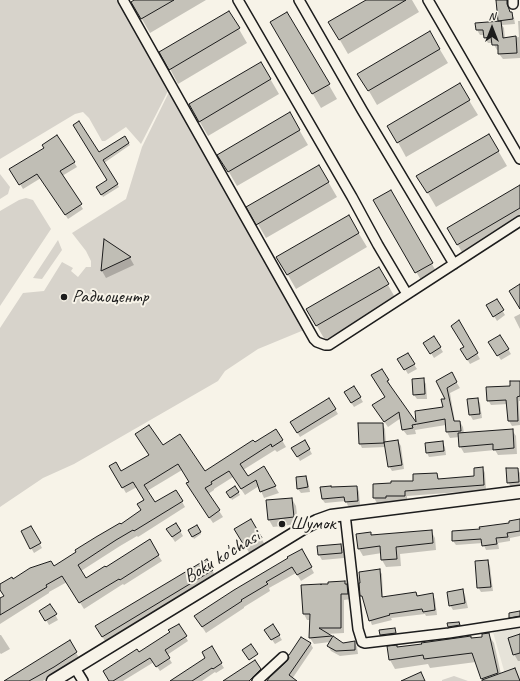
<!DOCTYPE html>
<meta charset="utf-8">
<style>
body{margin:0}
#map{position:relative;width:520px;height:681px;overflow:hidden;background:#f7f3e8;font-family:Caveat,sans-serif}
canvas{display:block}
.north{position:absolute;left:472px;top:8px;width:40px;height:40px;-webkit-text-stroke:3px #f7f3e8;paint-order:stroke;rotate:0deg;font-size:11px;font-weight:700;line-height:16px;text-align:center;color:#1c1c1c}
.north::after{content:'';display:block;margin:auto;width:14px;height:18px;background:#1c1c1c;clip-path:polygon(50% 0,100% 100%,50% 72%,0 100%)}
</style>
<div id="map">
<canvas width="520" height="681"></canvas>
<div class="north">N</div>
</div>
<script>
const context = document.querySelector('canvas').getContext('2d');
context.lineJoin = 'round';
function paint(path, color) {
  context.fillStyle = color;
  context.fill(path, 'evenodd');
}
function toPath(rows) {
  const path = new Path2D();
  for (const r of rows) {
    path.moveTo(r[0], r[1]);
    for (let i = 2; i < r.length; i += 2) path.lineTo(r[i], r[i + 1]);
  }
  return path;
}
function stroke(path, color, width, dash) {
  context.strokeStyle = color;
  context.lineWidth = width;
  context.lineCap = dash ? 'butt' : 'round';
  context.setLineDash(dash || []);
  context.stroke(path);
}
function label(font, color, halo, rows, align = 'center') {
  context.font = font + ' Caveat,sans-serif';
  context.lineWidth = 4;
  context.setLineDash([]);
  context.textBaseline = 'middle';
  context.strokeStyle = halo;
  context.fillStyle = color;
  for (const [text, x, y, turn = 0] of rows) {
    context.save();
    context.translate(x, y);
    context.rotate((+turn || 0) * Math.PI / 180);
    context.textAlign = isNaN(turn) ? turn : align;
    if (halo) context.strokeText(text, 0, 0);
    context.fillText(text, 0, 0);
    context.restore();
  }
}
const built = toPath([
 [520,626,520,681,507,681,493,632]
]);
const green = toPath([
 [0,0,117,0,168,91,141,144,126,127,105,141,102,141,89,118,83,112,75,114,0,159],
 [169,92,304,330,258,349,225,371,218,381,74,464,43,478,0,507,0,328,23,293,44,291,62,262,73,268,71,271,78,277,86,267,91,267,91,261,86,251,72,233,126,199,142,147],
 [0,174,10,187,8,194,0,199],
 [26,198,33,200,51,229,0,306,0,211,19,200],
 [58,240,62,250,42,279,33,278],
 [454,676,468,681,442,681,442,680]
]);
const shadow = toPath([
 [136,0,206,0,150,33,132,2],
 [368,0,412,0,419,12,348,54,330,23],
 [497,0,510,0,509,10,514,18,515,24,502,25,504,28,505,39,519,37,518,21,520,21,520,58,503,59,499,54,499,50,497,50,493,43,488,43,485,38,485,35,480,35,477,30,500,22,499,20],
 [229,12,247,43,178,84,161,52],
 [287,13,337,99,321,108,271,22],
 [430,33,448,63,377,105,359,74],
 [261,63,279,94,208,136,190,105],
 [459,84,478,115,406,157,389,126],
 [290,114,308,145,237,186,219,155],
 [489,135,507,166,436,207,418,176],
 [57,136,77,167,62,176,83,209,68,219,41,178,23,189,11,169,45,149],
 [124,137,130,145,104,163,119,187,103,197,98,187,108,181,98,154],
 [319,166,337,197,266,238,248,207],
 [520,189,520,228,466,259,448,228],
 [390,192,440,278,425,287,375,201],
 [349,217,367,247,296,289,278,258],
 [104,241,130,258,134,265,106,278,102,271],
 [378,268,396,299,325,340,307,309],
 [496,300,505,315,497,321,488,306],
 [520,314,520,329,514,317],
 [459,322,480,359,470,364,461,349,465,347],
 [500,336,511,354,501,360,490,343],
 [434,338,443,352,434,358,425,343],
 [407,354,417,369,408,374,399,359],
 [382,370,391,386,390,387,417,426,416,412,444,407,446,399,437,381,451,374,460,388,450,393,455,422,460,422,463,427,464,434,512,430,516,436,517,454,498,455,495,450,464,453,460,446,460,437,450,438,447,432,446,425,415,430,416,434,407,435,403,430,401,418,388,427,377,411,386,397],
 [423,379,426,384,427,399,417,399,414,395],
 [520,382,520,401,519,401,520,425,512,426,509,421,508,404,491,405,488,400],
 [354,387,363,402,354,407,345,393],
 [477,399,480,403,482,418,473,420,470,415,468,400],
 [329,400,338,414,300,437,291,422],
 [382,424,385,429,386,443,398,441,401,446,404,469,392,471,389,466,386,447,362,448,360,444],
 [276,430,286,447,277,452,275,450,243,470,248,477,263,467,279,493,264,498,259,486,245,495,233,477,214,489,214,490,208,494,223,517,213,523,191,490,190,482,182,470,147,491,155,504,176,491,185,507,138,537,137,536,120,546,81,571,85,579,158,555,162,561,124,585,123,584,84,609,67,582,49,592,49,593,0,624,0,599,5,596,0,588,0,585,12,580,54,567,142,511,145,501,137,487,126,493,110,466,121,472,150,455,162,447,205,472],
 [305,441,312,454,300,461,293,448],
 [442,442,445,447,446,455,429,457,427,453],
 [483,468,485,473,486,490,407,496,407,501,388,501,388,502,377,503,374,498,437,474,439,480,475,477],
 [517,469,520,473,520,486,511,487,508,482],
 [305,477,308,481,310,492,301,493,298,489],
 [235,487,240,495,232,500,228,492],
 [357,487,359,492,360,506,348,506,346,501,325,503,322,499],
 [292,499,296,506,298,524,273,527,269,520],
 [251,520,265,545,250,554,235,529],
 [520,520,520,536,510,538,510,541,498,543,499,549,486,550,483,543,456,545,453,541,481,530,511,524],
 [176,524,183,536,175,542,167,529],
 [196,526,201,534,194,539,189,530],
 [31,527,42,548,34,553,22,532],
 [431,531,435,538,436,550,400,554,401,566,386,567,382,560,382,553,363,556,359,549,371,534,372,536],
 [341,545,343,550,344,558,322,560,319,555,318,547],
 [305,556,314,573,301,581,296,573,269,588,270,591,244,607,244,608,206,633,199,622],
 [206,560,218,580,108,646,96,626],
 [488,561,490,566,493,591,481,592,478,587],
 [379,570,382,574,383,597,416,593,418,596,432,594,435,599,437,615,426,616,425,614,391,618,392,620,372,625,370,620,364,601,361,596,360,584],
 [344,582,350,591,351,599,344,600,344,633,326,634,331,637,332,639,343,644,354,642,357,647,358,654,340,656,331,651,328,646,330,642,314,644,310,638,311,620,307,620,304,614,302,586,320,585],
 [463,590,465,595,468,608,453,610,450,605],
 [50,605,58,620,49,625,41,611],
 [520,612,520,621,513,622,510,617],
 [179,625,188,641,167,655,172,663,160,671,154,662,123,681,110,681,139,654,171,633],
 [460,625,460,627,450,629,449,627],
 [394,629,397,634,398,638,384,640,381,635],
 [268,634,279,635,282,640,275,644],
 [488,634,494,643,501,674,515,669,519,677,520,681,483,681,476,662,430,668,428,664,395,669,390,660,388,647,398,648,483,638],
 [0,635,1,635,10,649,1,654,0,653],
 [520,636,520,661,518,661,514,654],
 [69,642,80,659,43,681,4,681],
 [310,643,313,648,292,679,293,681,267,681],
 [211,648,224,668,216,673,215,672,202,681,172,681,207,658],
 [260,669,263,674,256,681,226,681]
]);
const building = toPath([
 [134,0,174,0,141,19,131,2,134,0],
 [366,0,406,0,339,40,328,22,366,0],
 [496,0,507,0,507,4,509,9,510,12,512,12,513,19,498,21,496,0],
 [229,11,240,28,169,70,159,52,229,11],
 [287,12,330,84,312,94,270,22,287,12],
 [501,21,503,38,516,36,517,53,498,54,498,45,492,45,491,37,484,38,483,30,476,30,475,23,501,21],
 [430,31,440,49,368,91,357,74,430,31],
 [261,62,271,79,199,122,189,104,261,62],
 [460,83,470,100,397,143,387,126,460,83],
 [290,112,300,130,228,172,217,155,290,112],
 [79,121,99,152,125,136,129,143,103,160,118,184,101,195,96,187,107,180,73,125,79,121],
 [489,134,499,151,427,193,416,176,489,134],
 [57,135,75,162,60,171,82,204,65,215,37,174,19,185,9,169,44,148,42,145,57,135],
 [319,165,329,182,256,225,246,207,319,165],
 [520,185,520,208,457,245,447,228,520,185],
 [391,190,433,263,415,273,373,200,391,190],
 [349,215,359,233,287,275,276,257,349,215],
 [104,239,131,257,101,271,104,239],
 [379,267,389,284,316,326,306,309,379,267],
 [520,284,520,309,509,291,520,284],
 [497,299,504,310,493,317,486,305,497,299],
 [459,320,478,353,467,360,460,349,464,347,451,326,459,320],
 [500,335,509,349,497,356,488,342,500,335],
 [434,336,441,347,430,354,423,343,434,336],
 [408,353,415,364,404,370,397,359,408,353],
 [382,369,389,380,387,381,416,422,415,411,443,407,441,399,445,399,436,381,452,372,457,382,447,388,454,421,460,421,461,431,446,432,445,419,412,425,413,428,402,430,399,412,384,422,372,405,385,397,371,375,382,369],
 [424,378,425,394,413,395,412,379,424,378],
 [510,381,520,381,520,396,517,397,518,421,508,421,506,400,487,401,486,387,510,386,510,381],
 [354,386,361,397,351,403,344,392,354,386],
 [329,398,336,409,297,433,290,422,329,398],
 [478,398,480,414,469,415,467,399,478,398],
 [358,423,383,423,384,443,359,444,358,423],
 [149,425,163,445,180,434,205,471,253,440,255,442,276,429,283,440,272,447,271,444,240,464,248,476,264,466,276,486,260,492,256,480,241,489,229,471,211,482,212,484,205,488,220,510,209,518,186,483,189,482,178,464,144,485,155,502,176,490,183,501,134,531,133,530,116,540,78,565,86,578,105,566,106,567,150,539,159,555,120,580,119,579,79,603,62,576,46,585,47,587,0,615,0,598,4,596,0,590,0,584,12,577,13,579,30,568,51,561,54,566,76,552,75,550,96,537,120,523,121,524,141,510,137,504,144,500,133,482,122,488,109,466,116,462,121,471,149,455,135,434,149,425],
 [513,429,514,448,493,450,493,444,459,447,458,433,513,429],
 [305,440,310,449,297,457,291,448,305,440],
 [398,440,402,465,388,467,384,442,398,440],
 [443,441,444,451,426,453,425,443,443,441],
 [483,467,484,485,405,491,405,496,386,496,386,498,373,498,373,484,391,483,391,481,413,481,413,474,437,473,438,479,474,476,474,468,483,467],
 [506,468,518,468,519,482,507,483,506,468],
 [306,476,308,487,297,489,296,477,306,476],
 [235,486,239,492,230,498,226,492,235,486],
 [331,486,331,487,357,486,358,501,345,502,344,497,322,499,320,487,331,486],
 [292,498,294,517,268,520,266,500,292,498],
 [251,519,262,538,245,547,234,529,251,519],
 [520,519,520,531,507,533,508,537,496,538,497,544,482,546,481,539,452,541,452,531,480,529,479,527,509,523,509,521,520,519],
 [176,523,181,531,172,537,166,529,176,523],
 [197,525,201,532,192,537,188,530,197,525],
 [31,526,41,543,30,549,21,531,31,526],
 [432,530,433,543,396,547,397,559,381,560,380,546,358,549,356,534,371,532,371,535,432,530],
 [341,544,342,553,318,555,317,546,341,544],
 [302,549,312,567,297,575,292,567,266,582,268,584,241,600,242,601,202,627,194,616,234,590,288,558,287,557,302,549],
 [207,559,213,570,102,637,95,626,207,559],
 [488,560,491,587,477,588,475,561,488,560],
 [380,569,382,597,416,592,417,596,433,593,435,610,423,612,422,609,389,614,390,615,369,621,362,596,360,596,359,583,360,583,359,572,380,569],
 [345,581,345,584,347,584,348,594,341,594,341,628,319,628,332,636,309,638,310,614,303,614,301,585,321,584,321,585,321,584,328,584,328,582,345,581],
 [463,589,465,603,449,606,447,592,463,589],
 [50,604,57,614,45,621,39,611,50,604],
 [520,611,520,616,509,618,509,613,520,611],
 [459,622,460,625,448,627,447,623,459,622],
 [179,624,187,636,165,650,170,658,156,667,150,658,113,681,109,681,103,671,137,649,139,652,170,632,168,630,179,624],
 [273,624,280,635,271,640,264,630,273,624],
 [395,628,396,633,380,635,379,630,395,628],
 [489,633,498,673,481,679,472,653,424,659,423,655,389,660,387,646,397,645,397,647,422,644,421,643,471,636,471,638,482,637,482,634,489,633],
 [520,634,520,653,513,655,508,638,520,634],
 [333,636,343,643,355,641,355,650,336,651,327,646,333,636],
 [301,637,311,643,289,675,297,681,267,681,269,678,287,661,289,658,288,655,289,655,301,637],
 [70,640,77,652,54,667,29,681,4,681,70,640],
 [251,644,258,654,249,660,242,650,251,644],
 [212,646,222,663,213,669,212,668,192,681,170,681,205,658,202,652,212,646],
 [255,660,261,669,249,681,223,681,255,660],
 [515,668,520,681,482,681,482,680,515,668],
 [421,672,425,681,401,681,421,672]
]);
const street = toPath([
 [123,0,314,339,317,342,325,345,329,345,520,221],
 [238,0,352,197,378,245,407,294],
 [299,0,362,110,454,264],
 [428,0,520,159],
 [513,0,513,4],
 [345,514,358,629,362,642,365,643,449,633,520,622],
 [75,668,83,681],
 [257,681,283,657]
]);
const secondary = toPath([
 [53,681,305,527,317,521,331,516,520,492]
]);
const markers = [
 [64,297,4,"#1c1c1c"],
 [282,524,4,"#1c1c1c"]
];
const poiNames = [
 ["Радиоцентр",72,297],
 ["Шумок",290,524]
];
const streetNames = [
 ["Boku ko'chasi",222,557,-31]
];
paint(built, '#e6e3d9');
paint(green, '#d7d3cb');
paint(shadow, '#0003');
paint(building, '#c0beb5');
stroke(building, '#1c1c1c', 1);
stroke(street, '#1c1c1c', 12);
stroke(secondary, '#1c1c1c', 15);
stroke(street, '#f7f3e8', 9);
stroke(secondary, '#f7f3e8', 12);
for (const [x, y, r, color] of markers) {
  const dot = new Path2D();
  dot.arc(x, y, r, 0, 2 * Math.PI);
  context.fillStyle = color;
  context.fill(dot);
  stroke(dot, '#f7f3e8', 1.5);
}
label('19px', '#1c1c1c', '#f7f3e8', poiNames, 'left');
label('19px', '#1c1c1c', '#f7f3e8', streetNames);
</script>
